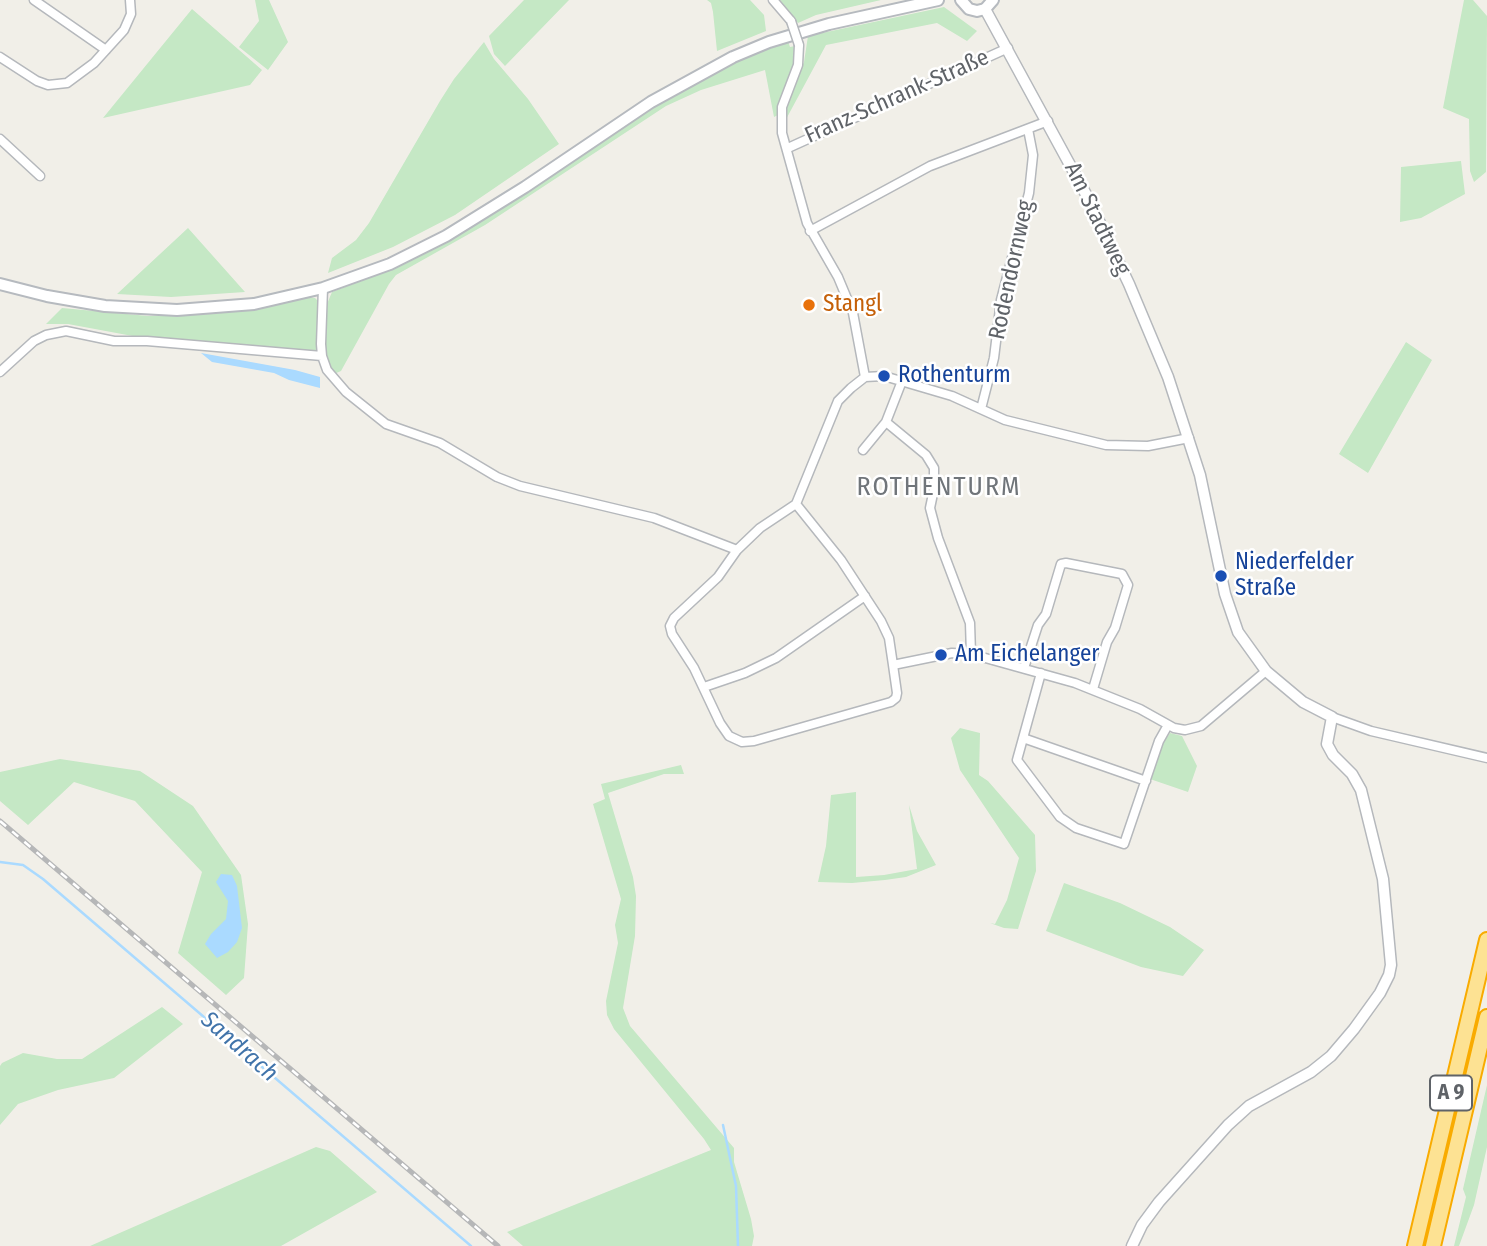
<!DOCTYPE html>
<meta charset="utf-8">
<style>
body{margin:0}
canvas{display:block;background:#f1efe8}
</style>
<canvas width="1487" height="1246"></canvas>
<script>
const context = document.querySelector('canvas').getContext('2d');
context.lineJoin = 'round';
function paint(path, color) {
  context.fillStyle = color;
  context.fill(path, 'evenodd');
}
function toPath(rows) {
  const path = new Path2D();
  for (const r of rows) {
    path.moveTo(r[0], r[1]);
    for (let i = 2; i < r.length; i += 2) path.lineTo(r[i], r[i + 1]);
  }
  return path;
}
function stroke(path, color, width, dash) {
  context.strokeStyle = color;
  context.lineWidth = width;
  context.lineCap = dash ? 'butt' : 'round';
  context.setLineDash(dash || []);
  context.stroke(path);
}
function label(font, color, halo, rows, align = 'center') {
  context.font = font + ' "Fira Sans Condensed",sans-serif';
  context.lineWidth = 5;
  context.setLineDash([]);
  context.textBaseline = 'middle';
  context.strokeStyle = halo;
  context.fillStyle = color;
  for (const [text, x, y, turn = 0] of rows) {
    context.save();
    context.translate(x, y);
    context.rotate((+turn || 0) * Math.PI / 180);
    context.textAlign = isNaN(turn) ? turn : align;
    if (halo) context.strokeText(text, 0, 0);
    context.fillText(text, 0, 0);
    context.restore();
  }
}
const green = toPath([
 [255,0,269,0,288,42,268,70,239,47,259,21],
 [524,0,569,0,505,66,494,54,489,36],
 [707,0,750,0,764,15,766,31,717,51,713,12,711,3],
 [780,0,881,0,816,15,798,23],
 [1464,0,1473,0,1487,16,1486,172,1474,182,1470,171,1469,119,1443,108],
 [944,7,977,31,967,41,937,23,826,45,784,123,789,95,804,62,808,36],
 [192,9,262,70,250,85,103,118],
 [788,41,790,47,795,46,795,62,780,100,778,115,774,117,765,70,701,90,666,106,485,225,396,275,389,284,341,371,334,374,327,359,325,346,327,304,332,292,397,267,687,84,764,50],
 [484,42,494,59,528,99,559,144,455,215,393,247,328,273,332,258,356,240,369,223,440,101,454,79],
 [1461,161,1465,194,1421,218,1400,222,1401,167],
 [188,228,245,292,171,297,117,294],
 [309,297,315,298,320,303,317,350,313,353,138,337,68,324,46,324,62,308,148,316,209,314,262,307],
 [1406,342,1432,360,1368,473,1339,454],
 [960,728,980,733,979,775,988,781,1035,835,1036,871,1018,929,1004,928,990,923,995,924,1007,900,1019,858,960,770,951,738],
 [1170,733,1182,736,1197,766,1188,792,1150,779,1163,743],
 [60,759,140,771,193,806,241,875,248,924,244,978,226,995,178,953,202,872,135,801,74,782,28,825,0,801,0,772],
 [681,765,684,774,664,774,608,793,633,877,636,896,635,936,623,1008,630,1026,734,1148,734,1162,751,1219,754,1236,752,1246,523,1246,507,1232,711,1150,704,1139,614,1029,607,1015,606,1001,618,943,615,925,621,899,593,804,605,799,601,784],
 [856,792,856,877,884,875,917,869,909,805,917,831,936,865,906,877,885,880,852,883,818,882,826,846,831,795],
 [1064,883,1120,903,1170,927,1204,950,1183,976,1141,967,1046,931],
 [162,1007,183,1024,114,1078,58,1090,18,1104,0,1125,0,1066,2,1063,23,1053,57,1059,82,1059],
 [1487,1085,1487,1147,1474,1205,1459,1246,1454,1246,1466,1197,1463,1189],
 [316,1147,330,1151,377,1192,281,1246,90,1246]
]);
const water = toPath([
 [201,353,295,370,320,377,320,388,289,380,274,373,212,362],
 [221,874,232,875,237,886,242,928,237,942,228,952,217,958,205,944,211,934,226,919,228,901,216,882]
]);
const stream = toPath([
 [0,862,23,865,43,879,471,1246],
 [723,1125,736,1186,738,1246]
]);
const minor = toPath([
 [34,0,106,50],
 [773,0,791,21],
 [799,45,798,65,782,107,782,133,807,223,838,277,853,313,865,377],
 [0,57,37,81,48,85,67,83,94,63,124,30,131,14,130,0],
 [0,139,40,176],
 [788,148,1008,48],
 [810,231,930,166,1048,121],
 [323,288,321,344,322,356,327,370,346,392,386,424,440,443,497,477,520,486,654,518,737,550,760,528,796,504,838,401,851,388,865,377,884,376,952,396,1005,420,1106,445,1148,446,1189,438],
 [0,372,34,341,46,335,66,331,114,341,147,341,322,356],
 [902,381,886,422,926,455,934,468,934,489,930,508,938,538,970,623,971,654],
 [981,409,994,358,1001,300,1029,193,1033,155,1028,129],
 [863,450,886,422],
 [796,504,841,560,881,621,889,638,893,665,952,653,971,654,1075,683,1140,709,1174,728,1185,730,1201,726,1266,671],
 [737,550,718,577,674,618,670,626,672,634,694,668,720,723,729,736,742,742,754,741,891,702,896,698,897,693,893,665],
 [1024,668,1038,625,1046,614,1061,564,1066,563,1122,574,1128,585,1115,628,1107,642,1093,689],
 [1041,673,1017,760,1060,817,1076,828,1124,844,1159,741,1168,725],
 [704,687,745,673,776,658,865,596],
 [1332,717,1371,731,1487,758],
 [1023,738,1146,781]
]);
const tertiary = toPath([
 [985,9,1088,198,1129,284,1168,377,1200,475,1225,594,1238,632,1266,671,1303,702,1332,717,1327,744,1333,755,1352,774,1361,790,1383,879,1391,965,1389,975,1380,993,1354,1029,1331,1056,1311,1072,1249,1106,1228,1125,1159,1202,1142,1225,1132,1246]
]);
const secondary = toPath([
 [961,0,969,9,977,11,985,9,993,0],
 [0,284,47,296,105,306,177,310,254,304,323,288,390,264,446,236,525,187,651,102,733,57,769,42,829,24,938,0]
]);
const motorway = toPath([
 [1415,1246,1487,940],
 [1433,1246,1487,1017]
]);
const rail = toPath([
 [0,821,498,1246]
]);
const minorBridge = toPath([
 [791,21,799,45]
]);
const markers = [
 [809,305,7,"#e8710a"],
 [884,376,7,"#1a4fb4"],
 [1221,576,7,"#1a4fb4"],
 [941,655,7,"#1a4fb4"]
];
const shields = [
 [1451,1093,42]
];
const shieldNames = [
 ["A 9",1451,1093]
];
const streetNames = [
 ["Franz-Schrank-Straße",897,97,-24],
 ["Am Stadtweg",1097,219,64],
 ["Rodendornweg",1012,270,-78]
];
const foodNames = [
 ["Stangl",823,305]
];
const transitNames = [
 ["Rothenturm",898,376],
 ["Niederfelder",1235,563],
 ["Straße",1235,589],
 ["Am Eichelanger",955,655]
];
const waterNames = [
 ["Sandrach",239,1047,41]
];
const quarterNames = [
 ["ROTHENTURM",939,488]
];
paint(green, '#c5e8c5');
paint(water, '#aadaff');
stroke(stream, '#aadaff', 2.5);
stroke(minor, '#b5b8bc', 11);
stroke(tertiary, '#b5b8bc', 13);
stroke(secondary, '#b6babf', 14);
stroke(motorway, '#f9ab00', 18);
stroke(minor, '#fff', 8);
stroke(tertiary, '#fff', 10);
stroke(secondary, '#fff', 10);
stroke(motorway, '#fde293', 14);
stroke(rail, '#b6b7b8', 5);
stroke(rail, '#fff', 2.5, [8]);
stroke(minorBridge, '#b5b8bc', 11, []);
stroke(minorBridge, '#fff', 8);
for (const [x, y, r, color] of markers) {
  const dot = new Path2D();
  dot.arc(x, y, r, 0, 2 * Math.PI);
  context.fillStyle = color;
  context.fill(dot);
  stroke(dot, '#fff', 2.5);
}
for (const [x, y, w] of shields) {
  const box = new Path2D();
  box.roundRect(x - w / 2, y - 17.5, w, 35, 5);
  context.fillStyle = '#fff';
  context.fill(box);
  stroke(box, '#5f6368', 2);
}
label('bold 21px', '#5f6368', null, shieldNames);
label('23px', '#5f6368', '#fff', streetNames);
label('23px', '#c56008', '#fff', foodNames, 'left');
label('23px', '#164399', '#fff', transitNames, 'left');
label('italic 24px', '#4174aa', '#fff', waterNames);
context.letterSpacing = '2px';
label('26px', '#70757a', '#fff', quarterNames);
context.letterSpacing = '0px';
</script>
